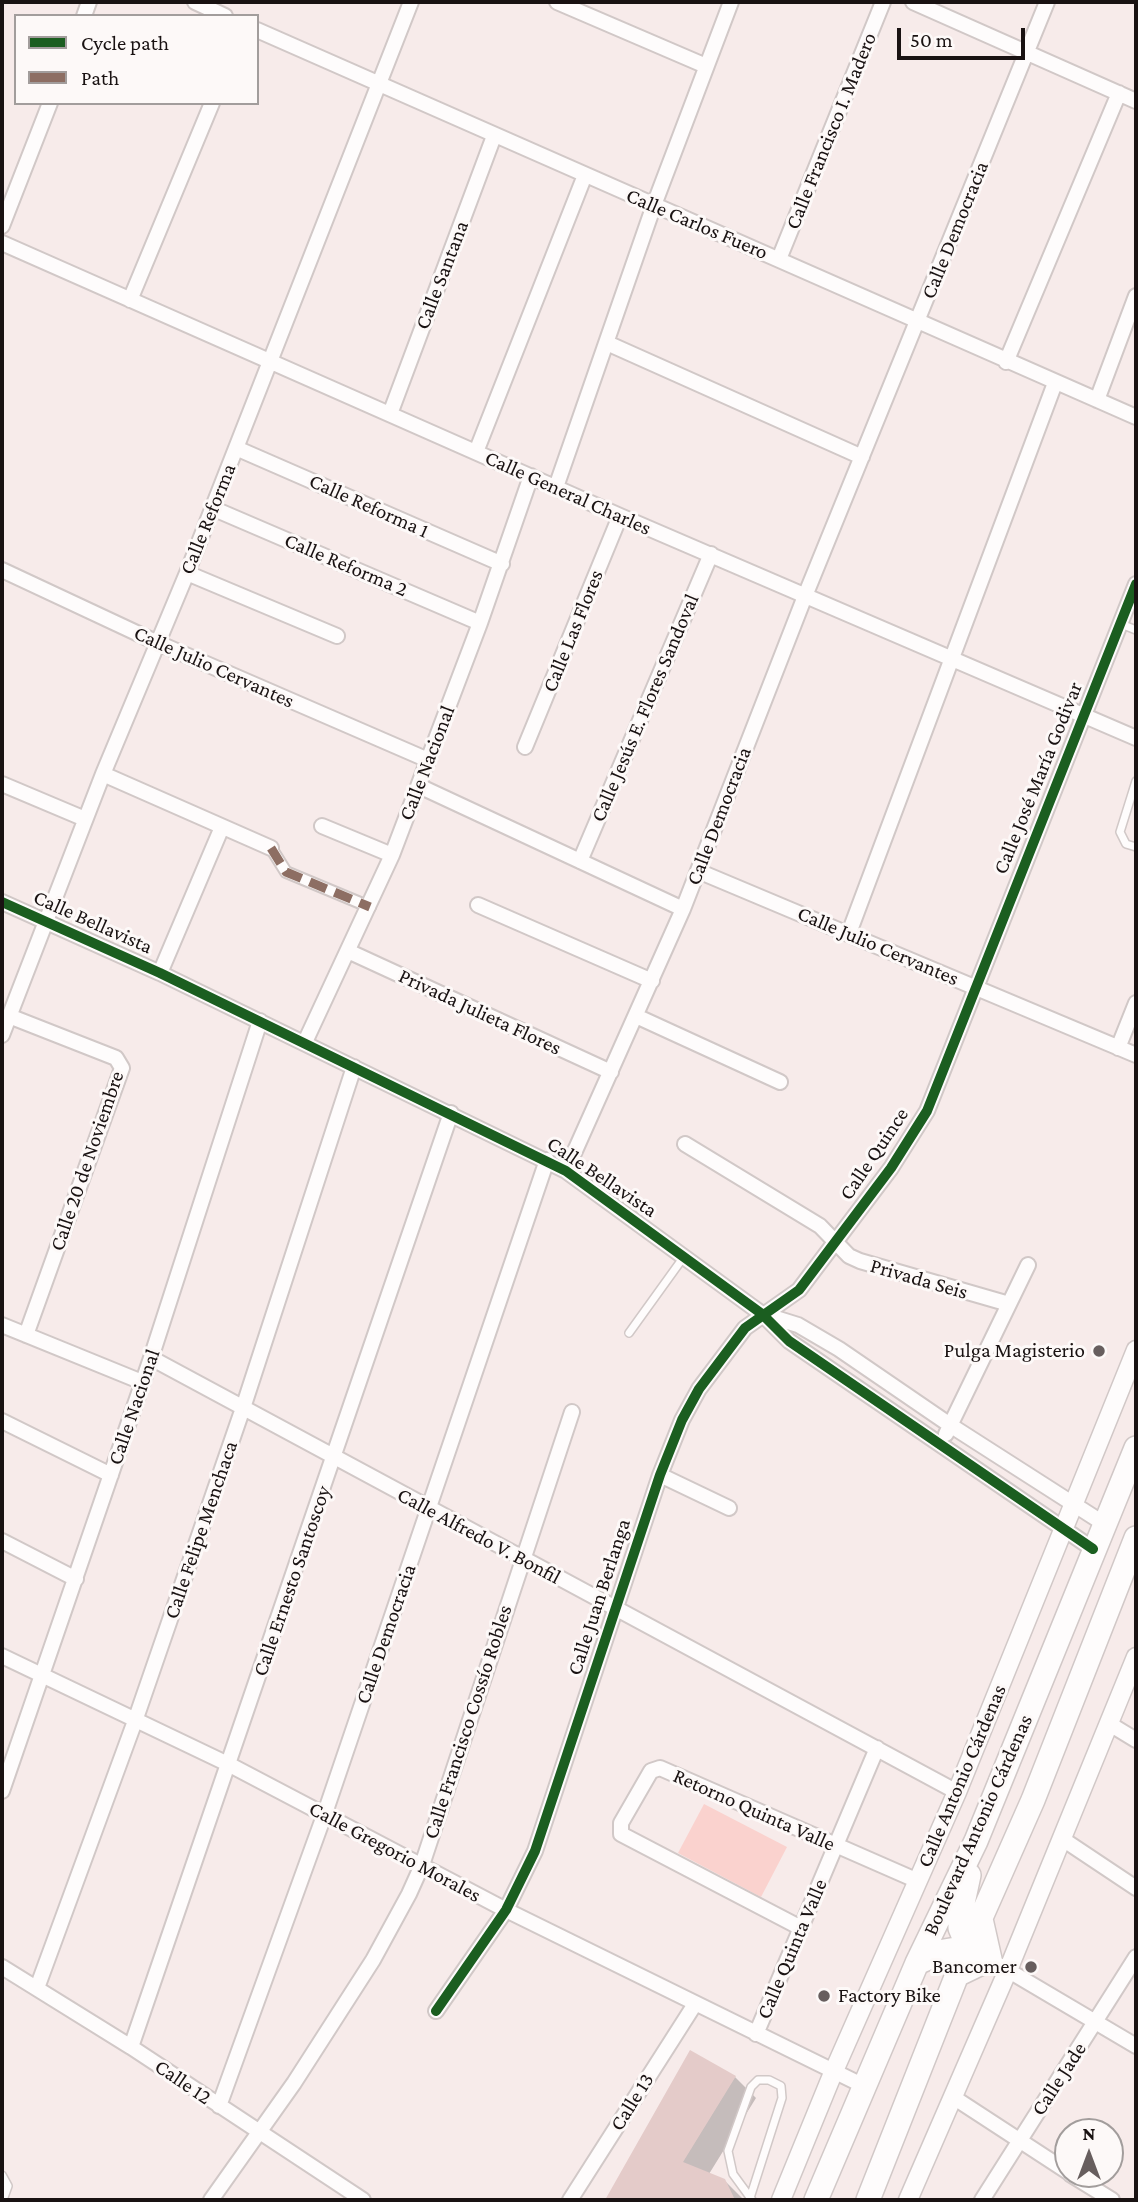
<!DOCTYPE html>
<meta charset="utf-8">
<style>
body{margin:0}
#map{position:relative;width:1138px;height:2202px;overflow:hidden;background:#f7ebea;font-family:"Crimson Pro",serif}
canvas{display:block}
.frame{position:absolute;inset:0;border:4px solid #191212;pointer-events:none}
.legend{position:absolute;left:14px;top:14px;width:245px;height:91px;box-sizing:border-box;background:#fdf9f8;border:2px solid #a29d9c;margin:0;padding:9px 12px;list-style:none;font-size:21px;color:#191212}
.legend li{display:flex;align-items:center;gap:14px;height:35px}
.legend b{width:35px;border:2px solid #a29d9c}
.north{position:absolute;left:1054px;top:2118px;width:70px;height:70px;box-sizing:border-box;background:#fdf9f8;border:2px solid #a29d9c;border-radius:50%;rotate:0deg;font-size:19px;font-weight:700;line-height:28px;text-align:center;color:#191212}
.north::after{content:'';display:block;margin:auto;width:24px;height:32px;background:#675e5e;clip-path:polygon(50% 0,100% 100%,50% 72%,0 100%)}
.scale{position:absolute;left:897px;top:28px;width:128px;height:32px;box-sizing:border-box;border:4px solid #191212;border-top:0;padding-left:9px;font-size:21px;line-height:24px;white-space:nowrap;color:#191212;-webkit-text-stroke:5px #fdf9f8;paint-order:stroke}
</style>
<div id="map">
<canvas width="1138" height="2202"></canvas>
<div class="frame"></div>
<ul class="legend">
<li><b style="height:9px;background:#1b5e20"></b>Cycle path</li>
<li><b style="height:9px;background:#8d6e63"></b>Path</li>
</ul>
<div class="north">N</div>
<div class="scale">50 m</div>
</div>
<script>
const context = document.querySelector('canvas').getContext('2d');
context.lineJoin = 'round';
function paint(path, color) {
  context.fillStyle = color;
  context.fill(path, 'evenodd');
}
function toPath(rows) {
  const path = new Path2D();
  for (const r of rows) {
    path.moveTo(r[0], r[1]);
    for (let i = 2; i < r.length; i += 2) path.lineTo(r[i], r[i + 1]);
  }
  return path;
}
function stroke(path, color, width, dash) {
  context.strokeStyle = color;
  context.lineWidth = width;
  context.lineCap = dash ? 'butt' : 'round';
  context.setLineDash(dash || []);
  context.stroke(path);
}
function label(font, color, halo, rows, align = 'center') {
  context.font = font + ' "Crimson Pro",serif';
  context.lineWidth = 6;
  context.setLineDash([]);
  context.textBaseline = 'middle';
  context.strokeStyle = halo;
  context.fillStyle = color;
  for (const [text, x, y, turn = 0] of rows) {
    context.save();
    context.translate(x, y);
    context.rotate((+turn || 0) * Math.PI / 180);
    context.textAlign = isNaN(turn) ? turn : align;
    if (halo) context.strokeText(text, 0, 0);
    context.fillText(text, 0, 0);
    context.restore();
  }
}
const green = toPath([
 [704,1804,787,1847,761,1897,678,1853]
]);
const shadow = toPath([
 [691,2052,735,2077,756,2098,709,2174,724,2180,744,2200,607,2200]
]);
const building = toPath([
 [690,2050,736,2076,683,2162,725,2179,735,2200,605,2200]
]);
const service = toPath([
 [1121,624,1136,630],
 [1136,781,1120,832,1126,844,1136,847],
 [629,1333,683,1258],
 [2,2175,8,2186,3,2200],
 [750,2198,782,2098,781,2086,769,2080,758,2080,751,2087,728,2151,733,2174,752,2200]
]);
const pedestrian = toPath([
 [271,848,286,872,370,907]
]);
const minor = toPath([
 [195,2,225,16],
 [557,2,706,66],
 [913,2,1136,101],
 [84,16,89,2],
 [257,30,1136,417],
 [2,226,50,103],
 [2,243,620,516,1136,738],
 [779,259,883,2],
 [130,300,212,103],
 [607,343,862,457],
 [1006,362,1119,93],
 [1097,400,1136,296],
 [390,414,494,136],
 [236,448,502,564],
 [476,452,585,175],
 [556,487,654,205,731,2],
 [212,508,480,623],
 [2,570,158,643,428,760],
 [187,573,337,636],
 [525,747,620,516],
 [103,774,271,848],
 [2,784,85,819],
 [419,786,683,909],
 [322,826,392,855],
 [580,861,711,554],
 [698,871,1136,1055],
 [2,902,160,973,566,1171,762,1314,789,1341,1093,1549],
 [478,905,652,981],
 [849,933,1055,383],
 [350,952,611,1072],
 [160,973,222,827],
 [9,1016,116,1058,122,1068,26,1335],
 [636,1016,780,1082],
 [2,1035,103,774,187,573,411,2],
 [305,1042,392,855,480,623,531,476],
 [1118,1048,1136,1003],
 [685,1144,820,1226,849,1256,860,1261,1009,1304],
 [566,1171,683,909,805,596,1047,2],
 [766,1315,798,1325,839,1349,950,1425,1103,1523],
 [2,1325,142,1382],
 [151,1358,957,1792],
 [2,1421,111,1475],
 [946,1434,1028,1265],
 [660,1475,729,1508],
 [2,1541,76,1579],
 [2,1656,230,1765,506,1910,864,2086],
 [1108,1723,1136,1740],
 [2,1791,151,1358,260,1021],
 [1061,1838,1136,1888],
 [801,1928,621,1834,621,1823,651,1771,660,1768,918,1881],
 [999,1965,1136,2046],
 [2,1967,131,2047,363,2200],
 [37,1988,135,1721,243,1408,354,1067],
 [436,2011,506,1910,535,1851,660,1475,682,1420,699,1389,745,1328,799,1290,891,1168,927,1111,1136,584],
 [756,2034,877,1748],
 [131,2047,451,1113],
 [953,2097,1068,2172],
 [219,2106,325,1813,547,1160],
 [1070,2174,1112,2200],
 [211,2200,294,2083,373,1960,409,1894,422,1865,572,1412],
 [570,2200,695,2004],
 [982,2200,1136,1957]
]);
const tertiary = toPath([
 [781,2200,833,2073,957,1792,1136,1350],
 [908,2200,1008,1970,1136,1657]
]);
const primary = toPath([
 [968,1947,960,1928,960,1917,969,1875],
 [917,1963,944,1951,968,1947],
 [957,1975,990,1959,981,1919],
 [816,2200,917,1963,976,1841,1136,1448],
 [868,2200,968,1947,1033,1800,1136,1538]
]);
const quiet = toPath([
 [271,848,286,872,370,907]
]);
const cycleway = toPath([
 [2,902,160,973,566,1171,762,1314,789,1341,1093,1549],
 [436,2011,506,1910,535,1851,660,1475,682,1420,699,1389,745,1328,799,1290,891,1168,927,1111,1136,584]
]);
const markers = [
 [1099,1351,7,"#675e5e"],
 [1031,1967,7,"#675e5e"],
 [824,1996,7,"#675e5e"]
];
const streetNames = [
 ["Calle Francisco I. Madero",831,131,-68],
 ["Calle Carlos Fuero",697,224,23],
 ["Calle Democracia",955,230,-68],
 ["Calle Santana",442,275,-69],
 ["Calle General Charles",568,493,24],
 ["Calle Reforma 1",369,506,24],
 ["Calle Reforma",208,519,-68],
 ["Calle Reforma 2",346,565,23],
 ["Calle Las Flores",573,631,-68],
 ["Calle Julio Cervantes",214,667,24],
 ["Calle Jesús E. Flores Sandoval",645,708,-67],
 ["Calle Nacional",427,763,-69],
 ["Calle José María Godivar",1038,778,-68],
 ["Calle Democracia",719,816,-69],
 ["Calle Bellavista",93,922,24],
 ["Calle Julio Cervantes",878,946,23],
 ["Privada Julieta Flores",480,1012,25],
 ["Calle Quince",874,1154,-56],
 ["Calle 20 de Noviembre",87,1161,-71],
 ["Calle Bellavista",602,1177,34],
 ["Privada Seis",919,1279,16],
 ["Calle Nacional",134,1407,-71],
 ["Calle Felipe Menchaca",201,1530,-71],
 ["Calle Alfredo V. Bonfil",479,1536,28],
 ["Calle Ernesto Santoscoy",292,1581,-71],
 ["Calle Juan Berlanga",599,1597,-72],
 ["Calle Democracia",386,1634,-71],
 ["Calle Francisco Cossío Robles",468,1722,-72],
 ["Calle Antonio Cárdenas",962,1776,-67],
 ["Retorno Quinta Valle",754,1810,24],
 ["Boulevard Antonio Cárdenas",978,1825,-66],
 ["Calle Gregorio Morales",395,1852,28],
 ["Calle Quinta Valle",792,1949,-67],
 ["Calle Jade",1059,2079,-57],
 ["Calle 12",183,2082,34],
 ["Calle 13",632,2102,-58]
];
const poiNames = [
 ["Pulga Magisterio",1085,1351],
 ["Bancomer",1017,1967],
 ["Factory Bike",838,1996,"left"]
];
paint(green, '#fad2ce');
paint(shadow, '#0003');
paint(building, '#e4cbc9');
stroke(service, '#d1c8c7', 10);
stroke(pedestrian, '#d1c8c7', 14);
stroke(minor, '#d1c8c7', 18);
stroke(tertiary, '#d1c8c7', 21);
stroke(primary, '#d1c8c7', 26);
stroke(service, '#fefcfc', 7);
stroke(pedestrian, '#fefcfc', 10);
stroke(minor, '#fefcfc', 14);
stroke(tertiary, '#fefcfc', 18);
stroke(primary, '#fefcfc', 23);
stroke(quiet, '#8d6e63', 9, [18, 9]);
stroke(cycleway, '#1b5e20', 10);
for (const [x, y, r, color] of markers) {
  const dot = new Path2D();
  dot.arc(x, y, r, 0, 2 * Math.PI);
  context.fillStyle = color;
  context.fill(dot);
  stroke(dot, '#fdf9f8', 2.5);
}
label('21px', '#191212', '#fdf9f8', streetNames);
label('21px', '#191212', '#fdf9f8', poiNames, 'right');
</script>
